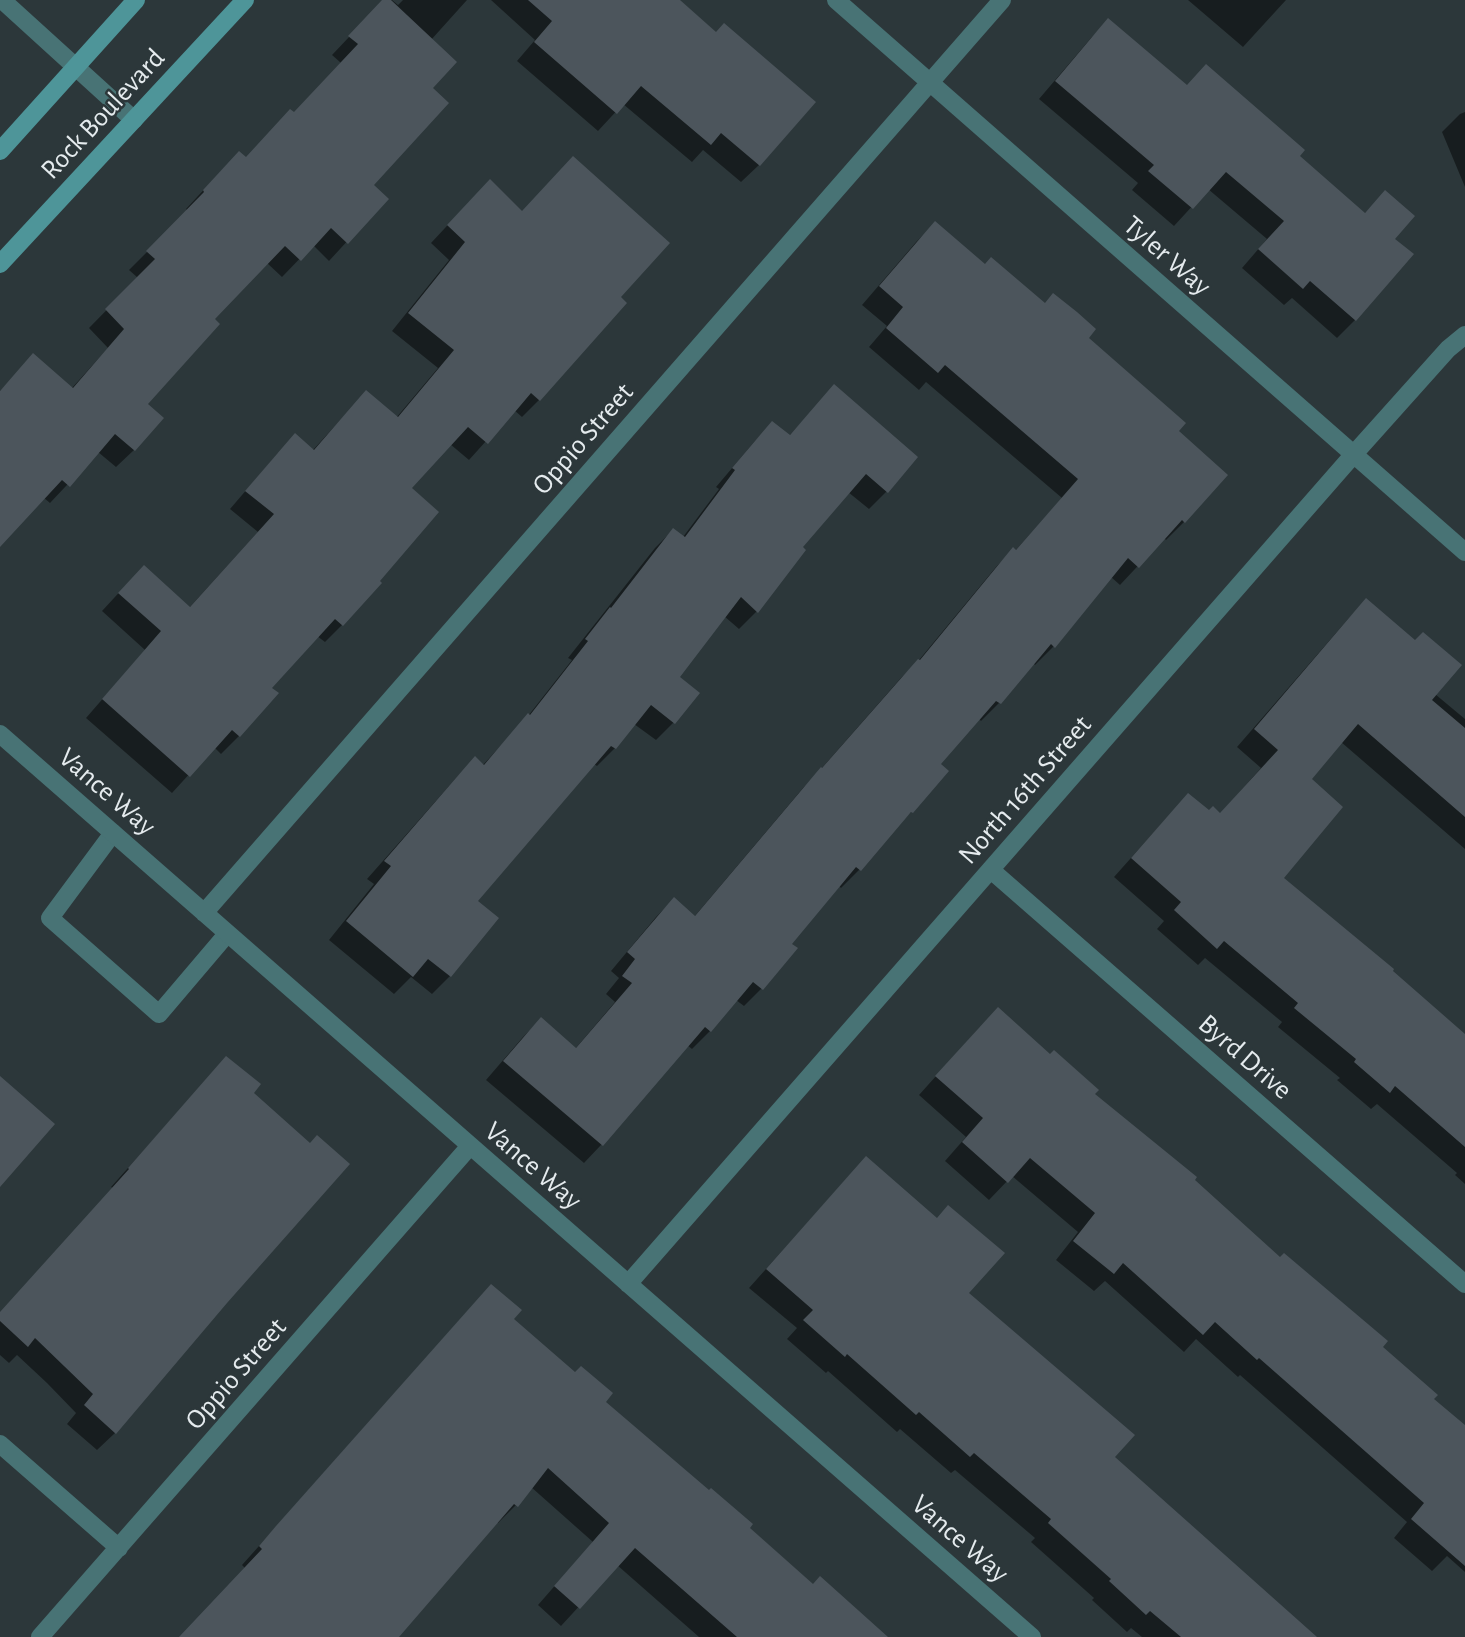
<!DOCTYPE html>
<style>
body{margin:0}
canvas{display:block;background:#2c373a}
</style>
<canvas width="1465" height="1637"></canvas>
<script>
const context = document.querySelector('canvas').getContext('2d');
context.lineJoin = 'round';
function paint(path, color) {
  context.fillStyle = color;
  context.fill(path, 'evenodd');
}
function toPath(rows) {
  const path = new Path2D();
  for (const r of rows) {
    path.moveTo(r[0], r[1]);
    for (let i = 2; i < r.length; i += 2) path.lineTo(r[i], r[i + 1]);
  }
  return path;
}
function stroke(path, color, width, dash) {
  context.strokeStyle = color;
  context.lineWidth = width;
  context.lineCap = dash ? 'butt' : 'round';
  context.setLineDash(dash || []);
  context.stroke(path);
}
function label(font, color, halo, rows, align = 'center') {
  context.font = font + ' "Alegreya Sans",sans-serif';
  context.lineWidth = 5;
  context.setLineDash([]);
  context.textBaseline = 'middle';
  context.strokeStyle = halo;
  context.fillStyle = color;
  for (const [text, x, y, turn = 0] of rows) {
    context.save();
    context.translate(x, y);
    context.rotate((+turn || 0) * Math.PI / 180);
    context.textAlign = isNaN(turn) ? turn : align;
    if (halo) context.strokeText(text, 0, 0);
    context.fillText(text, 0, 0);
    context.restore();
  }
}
const shadow = toPath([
 [384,0,392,0,398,5,403,0,467,0,431,40,431,89,371,185,386,199,329,261,313,245,282,277,267,263,213,319,146,404,134,450,116,467,98,452,50,503,44,498,0,544,0,391,34,355,71,389,108,348,89,328,138,278,129,270,188,211,186,209,221,171,245,159,293,114,341,63,332,55],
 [491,0,678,0,759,165,741,182,703,150,692,162,623,104,598,131,517,61,535,40],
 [1188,0,1286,0,1243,47],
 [1108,21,1186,86,1297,156,1364,214,1385,192,1393,239,1411,255,1355,320,1337,338,1292,298,1284,305,1242,268,1267,239,1208,189,1174,226,1132,190,1138,183,1039,99,1091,38],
 [1465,112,1465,187,1442,132,1460,114],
 [472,199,522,213,618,298,539,400,522,417,514,410,469,460,450,444,410,488,342,625,325,642,317,636,270,688,276,694,239,736,221,754,214,747,172,793,86,718,145,650,102,611,126,585,189,608,258,532,230,509,278,453,312,451,366,392,396,418,438,368,392,331,449,260,431,243],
 [935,224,985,266,1086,338,1177,432,1226,475,1184,522,1166,540,1164,538,1120,585,1111,577,1053,647,1035,665,1033,663,999,703,981,721,979,719,939,765,911,812,893,830,859,870,841,888,838,885,790,944,761,989,744,1006,736,1000,710,1031,692,1049,687,1045,601,1145,584,1163,486,1080,523,1037,541,1019,575,1049,615,1002,606,994,619,978,611,971,656,917,674,899,694,917,803,788,821,769,900,679,919,660,996,567,1013,549,1015,551,1062,498,926,382,919,390,869,347,887,326,862,305,917,241],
 [834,387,887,491,869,509,848,492,800,547,757,611,739,629,724,616,677,677,674,722,656,740,634,724,615,748,597,766,594,764,476,902,497,918,450,976,432,994,411,977,394,994,329,940,374,884,367,879,457,777,475,759,482,766,528,716,572,660,568,658,655,548,673,530,683,537,719,489,716,487,755,441,773,423,788,437],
 [1366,600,1435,694,1465,719,1465,849,1341,742,1310,779,1282,878,1465,1035,1465,1184,1455,1175,1457,1173,1377,1104,1371,1109,1337,1080,1340,1078,1278,1027,1282,1022,1205,958,1198,965,1157,929,1164,921,1114,877,1171,813,1209,812,1219,815,1261,768,1237,747,1349,618],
 [980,1027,1093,1094,1381,1347,1432,1399,1465,1427,1465,1572,1447,1556,1432,1571,1394,1538,1407,1522,1240,1375,1238,1377,1196,1339,1184,1352,1105,1281,1094,1291,1056,1260,1078,1232,1012,1176,989,1200,945,1161,966,1137,919,1095],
 [209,1077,251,1093,225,1302,115,1433,97,1450,67,1424,76,1413,47,1383,17,1355,9,1363,0,1355,0,1313,113,1188,111,1187],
 [849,1176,967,1293,1113,1458,1316,1637,1142,1637,1131,1628,1127,1632,1092,1600,1094,1598,1031,1542,1035,1538,955,1470,951,1473,900,1429,897,1432,828,1371,826,1373,787,1339,797,1328,749,1288],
 [473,1305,511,1319,812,1586,887,1637,699,1637,617,1565,561,1626,538,1605,593,1542,531,1487,516,1505,498,1523,496,1522,396,1637,181,1637,245,1568,242,1565,259,1546]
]);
const building = toPath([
 [382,0,391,0,457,62,433,88,449,103,374,185,389,199,348,244,331,228,301,261,285,246,215,319,220,324,148,404,164,418,135,451,115,434,70,487,62,480,0,547,0,391,33,353,73,388,124,329,105,309,155,259,146,251,204,192,203,190,239,151,246,157,290,109,294,112,358,44,348,36],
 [528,0,680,0,716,32,724,23,816,102,760,166,721,133,711,145,641,86,617,114,534,42,552,21],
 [1108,18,1187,85,1206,64,1305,150,1300,156,1365,213,1385,190,1415,216,1395,239,1414,254,1356,321,1310,281,1303,289,1258,249,1284,221,1226,172,1193,209,1148,171,1154,165,1055,81],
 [573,156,670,243,621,297,627,303,540,401,531,393,488,444,468,427,412,488,439,512,380,581,382,583,343,626,335,619,272,688,279,693,240,737,232,730,190,777,102,699,161,631,118,593,144,565,190,607,274,514,245,491,295,433,314,450,366,390,398,417,454,350,408,313,465,242,447,225,490,179,522,211],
 [935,221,985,264,991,257,1045,303,1053,293,1077,312,1096,329,1089,338,1186,423,1179,431,1228,475,1185,523,1182,520,1139,568,1128,558,1055,648,1051,644,1001,704,996,701,941,764,949,771,913,813,911,812,861,871,856,867,792,944,798,948,763,990,753,982,711,1032,705,1027,603,1146,503,1061,541,1017,576,1048,632,983,622,976,635,959,627,952,674,897,695,916,821,767,822,768,918,659,920,660,1013,547,1016,550,1078,479,945,365,938,373,886,328,903,307,879,286],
 [834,384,918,457,888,493,866,474,803,547,806,550,758,613,741,597,680,677,700,693,675,724,651,705,616,749,611,746,478,901,499,918,451,977,428,959,413,977,346,921,391,866,384,861,475,756,484,765,528,713,530,715,588,641,585,639,610,607,611,608,673,528,685,537,735,470,732,468,772,421,790,435],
 [1366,598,1415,640,1423,632,1462,665,1432,700,1465,728,1465,817,1358,724,1312,779,1343,807,1284,878,1394,969,1393,971,1465,1034,1465,1147,1395,1086,1390,1093,1354,1062,1356,1059,1294,1008,1298,1003,1224,941,1217,949,1174,910,1181,902,1131,858,1188,793,1209,810,1213,806,1220,813,1278,750,1254,729],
 [998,1007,1050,1054,1054,1050,1099,1090,1095,1094,1197,1177,1195,1180,1280,1257,1284,1253,1388,1341,1383,1347,1438,1395,1434,1399,1465,1425,1465,1566,1411,1519,1424,1503,1259,1358,1257,1360,1215,1322,1203,1335,1123,1263,1114,1274,1073,1241,1095,1213,1030,1158,1008,1183,962,1142,983,1118,935,1076],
 [226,1056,261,1084,254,1093,310,1143,317,1135,350,1164,227,1303,116,1434,84,1405,93,1394,35,1338,28,1347,0,1321,0,1312,129,1169,128,1168],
 [0,1076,55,1124,0,1187],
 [866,1156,937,1218,948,1205,1005,1253,969,1293,1135,1435,1115,1457,1317,1637,1181,1637,1150,1611,1146,1615,1109,1581,1111,1579,1048,1523,1051,1519,974,1453,970,1457,919,1412,916,1415,847,1354,845,1357,803,1320,813,1310,766,1269],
 [491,1284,522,1310,514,1319,575,1372,581,1366,613,1393,606,1402,709,1490,711,1488,753,1524,750,1528,813,1584,820,1576,888,1637,737,1637,635,1548,580,1609,554,1586,609,1523,548,1468,518,1507,514,1504,399,1637,179,1637,262,1549,259,1546,276,1526]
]);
const lane = toPath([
 [113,833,50,918,159,1014,227,934]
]);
const street = toPath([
 [2,0,134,120],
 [836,0,1465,552],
 [0,734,1032,1637],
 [991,870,1465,1284],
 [204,913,1002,0],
 [628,1284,1354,454,1448,349,1465,335],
 [0,1444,119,1548],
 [40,1637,470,1146]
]);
const secondary = toPath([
 [0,151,136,0],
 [0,264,245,0]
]);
const streetNames = [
 ["Rock Boulevard",103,114,-47],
 ["Tyler Way",1167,256,41],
 ["Oppio Street",583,439,-49],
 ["North 16th Street",1025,790,-49],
 ["Vance Way",107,792,41],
 ["Byrd Drive",1245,1057,41],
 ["Vance Way",533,1166,41],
 ["Oppio Street",236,1374,-49],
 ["Vance Way",960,1539,41]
];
paint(shadow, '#0007');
paint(building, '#4c555c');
stroke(lane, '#487375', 18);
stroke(street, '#487375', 18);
stroke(secondary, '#4e9599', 18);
label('28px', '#e5ebee', '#2c373a', streetNames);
</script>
